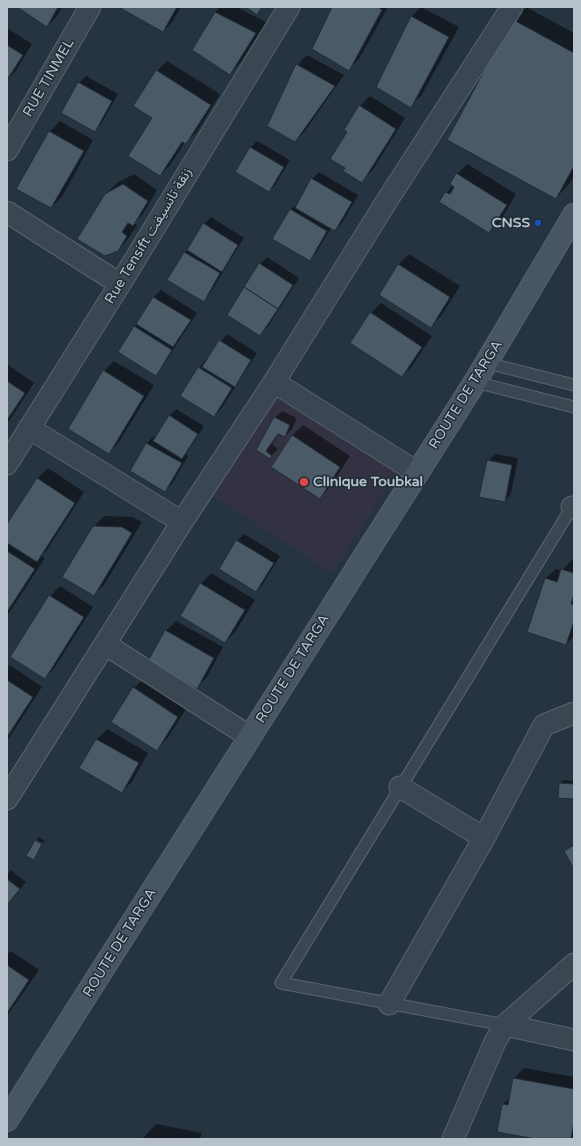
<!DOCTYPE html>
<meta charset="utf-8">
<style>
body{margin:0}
#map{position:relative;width:581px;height:1146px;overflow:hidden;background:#263441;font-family:"Varela Round",sans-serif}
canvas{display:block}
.frame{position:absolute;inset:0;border:8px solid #b7c1cb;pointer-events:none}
</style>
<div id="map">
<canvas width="581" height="1146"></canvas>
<div class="frame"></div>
</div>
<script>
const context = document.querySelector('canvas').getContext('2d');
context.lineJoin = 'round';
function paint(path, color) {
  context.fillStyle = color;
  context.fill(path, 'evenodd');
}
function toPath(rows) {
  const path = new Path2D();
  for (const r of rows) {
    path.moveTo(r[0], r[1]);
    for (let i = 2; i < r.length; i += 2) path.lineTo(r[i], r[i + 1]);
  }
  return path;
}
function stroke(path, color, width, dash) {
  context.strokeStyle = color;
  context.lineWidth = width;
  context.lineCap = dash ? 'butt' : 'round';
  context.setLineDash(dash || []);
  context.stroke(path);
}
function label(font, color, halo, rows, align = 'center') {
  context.font = font + ' "Varela Round","Noto Sans Arabic",sans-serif';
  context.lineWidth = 3;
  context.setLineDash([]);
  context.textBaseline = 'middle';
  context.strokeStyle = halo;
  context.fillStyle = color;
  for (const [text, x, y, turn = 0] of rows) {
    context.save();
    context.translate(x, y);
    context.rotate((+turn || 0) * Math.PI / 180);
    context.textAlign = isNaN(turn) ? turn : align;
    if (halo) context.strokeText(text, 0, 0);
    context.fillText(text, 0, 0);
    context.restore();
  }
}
const medical = toPath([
 [276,391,398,471,332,573,210,494]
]);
const shadow = toPath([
 [18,7,62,7,57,16,47,26],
 [125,7,181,7,173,21,163,31],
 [220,7,236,7,266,22,240,63,230,74,193,50,215,12],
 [333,7,388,7,359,59,349,69],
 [421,7,459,27,421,96,410,106,378,86,412,16],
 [526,7,574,33,574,176,569,184,556,198,513,20],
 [7,28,32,44,15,72,7,80],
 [307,55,344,75,305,131,295,141,297,65],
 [167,61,220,94,196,133,185,142,170,165,160,175,153,118,157,71],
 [86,76,118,94,101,124,94,131,79,83],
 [370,96,405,118,372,171,361,181,348,132,360,106],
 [60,121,93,140,62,197,51,207,49,132],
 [257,141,290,160,276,184,269,191,250,148],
 [467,164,516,194,500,221,489,232,440,201,453,185,457,174],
 [319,172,358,195,342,223,335,230,331,228,316,253,310,260,274,238,291,209,298,203,312,179],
 [134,174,157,190,143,214,134,223,137,225,128,239,118,250,106,194,117,183],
 [211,217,244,238,210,293,204,300,168,279,204,224],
 [409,254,460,286,441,316,430,327,380,295,399,264],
 [267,257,299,278,267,328,260,335,260,264],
 [161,290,197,313,162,367,155,374,120,351,154,297],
 [381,303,432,336,412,366,402,376,371,313],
 [227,334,257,353,221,409,214,416,182,395,199,368],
 [114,361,154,385,119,442,109,453,104,371],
 [7,364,34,383,7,424],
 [176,409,204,426,186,454,188,456,172,484,165,490,132,471,147,443,154,436,156,438,169,416],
 [282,411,297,418,292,429,285,436,279,434,272,444,278,449,270,457,257,449,275,418],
 [303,425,350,456,330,487,320,498,292,436],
 [495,454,518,458,511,494,504,501,488,461],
 [48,468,84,492,47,550,41,556,45,558,7,616,7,526,37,479],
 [104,516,133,517,142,522,104,585,93,595,94,527],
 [244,534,280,556,263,584,256,591,237,541],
 [572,559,574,559,574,636,566,644,545,579,556,569,562,571],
 [211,573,255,600,235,632,225,642,201,584],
 [60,586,93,607,55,667,45,678,50,596],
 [176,621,223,647,207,677,196,687,166,631],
 [10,665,42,687,7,741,7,668],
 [144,678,188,706,167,739,156,750,134,688],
 [107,729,148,753,132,782,121,792,80,768,97,739],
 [563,780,574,781,574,797,560,784],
 [39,837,45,841,43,843,36,840],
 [35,841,42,845,34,859],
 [574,843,574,867,565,851],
 [11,870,26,882,7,906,7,874],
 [11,951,39,970,7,1016,7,954],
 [524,1068,574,1077,574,1139,542,1139,503,1104,511,1097,514,1078],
 [156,1124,202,1133,200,1139,142,1139]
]);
const building = toPath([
 [17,7,58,7,47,27,17,7],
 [123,7,177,7,163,32,122,9,123,7],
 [246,7,262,7,257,15,246,7],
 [332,7,378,7,382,10,349,71,312,49,332,7],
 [215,12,256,33,230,75,192,50,215,12],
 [411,16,449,37,411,108,376,87,411,16],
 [512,19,574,53,574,166,556,199,447,140,512,19],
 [7,45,23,55,7,80,7,45],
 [296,64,335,86,295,142,267,126,296,64],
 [156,70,211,105,186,144,182,142,160,176,128,156,152,118,133,106,156,70],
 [78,82,112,101,95,132,61,113,78,82],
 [359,105,396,129,362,183,343,171,345,168,330,159,347,132,344,130,359,105],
 [49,131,84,151,51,208,16,189,49,131],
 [250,147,284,167,269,192,235,172,250,147],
 [456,173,507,205,489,233,439,202,445,192,450,194,454,187,450,184,456,173],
 [311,178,352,202,335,231,295,208,311,178],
 [123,184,148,201,133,226,128,223,122,232,127,236,118,251,105,256,77,239,105,194,123,184],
 [290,209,327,231,310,261,272,239,290,209],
 [203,223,238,245,222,272,187,250,203,223],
 [184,252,220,273,204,302,167,280,184,252],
 [259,263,293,285,278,309,244,287,259,263],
 [398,264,450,297,431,328,379,295,398,264],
 [244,287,278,309,260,336,227,315,244,287],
 [153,297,191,320,173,347,136,324,153,297],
 [370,312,422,347,402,377,350,343,370,312],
 [134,326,172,350,156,376,118,352,134,326],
 [219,340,251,360,235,387,202,367,219,340],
 [198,367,232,388,214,417,180,396,198,367],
 [103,370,144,396,109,454,68,429,103,370],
 [7,381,25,393,7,420,7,381],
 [169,415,198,434,182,459,153,441,169,415],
 [274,417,290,425,285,437,278,434,266,451,272,456,270,459,256,450,274,417],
 [292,435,340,467,320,499,271,467,292,435],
 [146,443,182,463,165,492,130,471,146,443],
 [487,460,512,465,505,502,479,497,487,460],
 [37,478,75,503,37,562,7,543,7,524,37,478],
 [93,526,122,527,132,533,94,596,62,577,93,526],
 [236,540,274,563,256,592,219,569,236,540],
 [7,551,35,569,7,612,7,551],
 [561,569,574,573,574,594,571,604,574,605,574,621,566,645,527,632,545,578,557,582,561,569],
 [200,583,245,610,225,643,180,616,200,583],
 [49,595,84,617,45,679,10,657,49,595],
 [165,630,214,658,197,689,148,661,165,630],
 [7,680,33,697,7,737,7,680],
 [133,687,178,717,157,751,111,722,133,687],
 [96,739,139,763,122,793,79,768,96,739],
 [559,783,574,784,574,799,558,798,559,783],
 [35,840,42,844,34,860,26,856,35,840],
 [574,845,574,869,564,851,574,845],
 [7,879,20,889,7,905,7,879],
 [7,965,29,980,7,1013,7,965],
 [513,1078,574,1089,574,1121,571,1139,536,1139,497,1132,502,1104,508,1105,513,1078]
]);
const lane = toPath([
 [487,363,574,385],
 [475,382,574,407],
 [505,1025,281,983,572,507]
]);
const street = toPath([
 [7,150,90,7],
 [7,212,120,284],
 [274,382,418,473],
 [29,428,182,522],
 [7,464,120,284,289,7],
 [572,507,574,508],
 [105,644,250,737],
 [7,799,182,522,274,382,388,199,512,7],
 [484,838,544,725,574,713],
 [389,1004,484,838,400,787],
 [505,1025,574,964],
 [453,1139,495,1042,505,1025,574,1040]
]);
const secondary = toPath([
 [7,1120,475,382,574,215]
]);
const markers = [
 [538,223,4,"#1a4fb4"],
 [304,482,5,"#e0444e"]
];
const streetNames = [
 ["RUE TINMEL",49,78,-60],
 ["Rue Tensift زنقة تانسيفت",149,236,-59],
 ["ROUTE DE TARGA",466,395,-58],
 ["ROUTE DE TARGA",293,669,-58],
 ["ROUTE DE TARGA",120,943,-58]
];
const poiNames = [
 ["CNSS",530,223],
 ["Clinique Toubkal",313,482,"left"]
];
paint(medical, '#323242');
paint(shadow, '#0007');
paint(building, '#4a5a67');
stroke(building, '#212d38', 1);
stroke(lane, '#58646e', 13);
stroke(street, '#58646e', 23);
stroke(secondary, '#58646e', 24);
stroke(lane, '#3a4651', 11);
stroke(street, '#3a4651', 21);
stroke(secondary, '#485664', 22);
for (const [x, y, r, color] of markers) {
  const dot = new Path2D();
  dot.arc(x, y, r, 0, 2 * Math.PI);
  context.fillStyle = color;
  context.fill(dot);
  stroke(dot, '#1f2b36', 1.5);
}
label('14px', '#b7c1cb', '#1f2b36', streetNames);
label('bold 14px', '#b7c1cb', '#1f2b36', poiNames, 'right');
</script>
